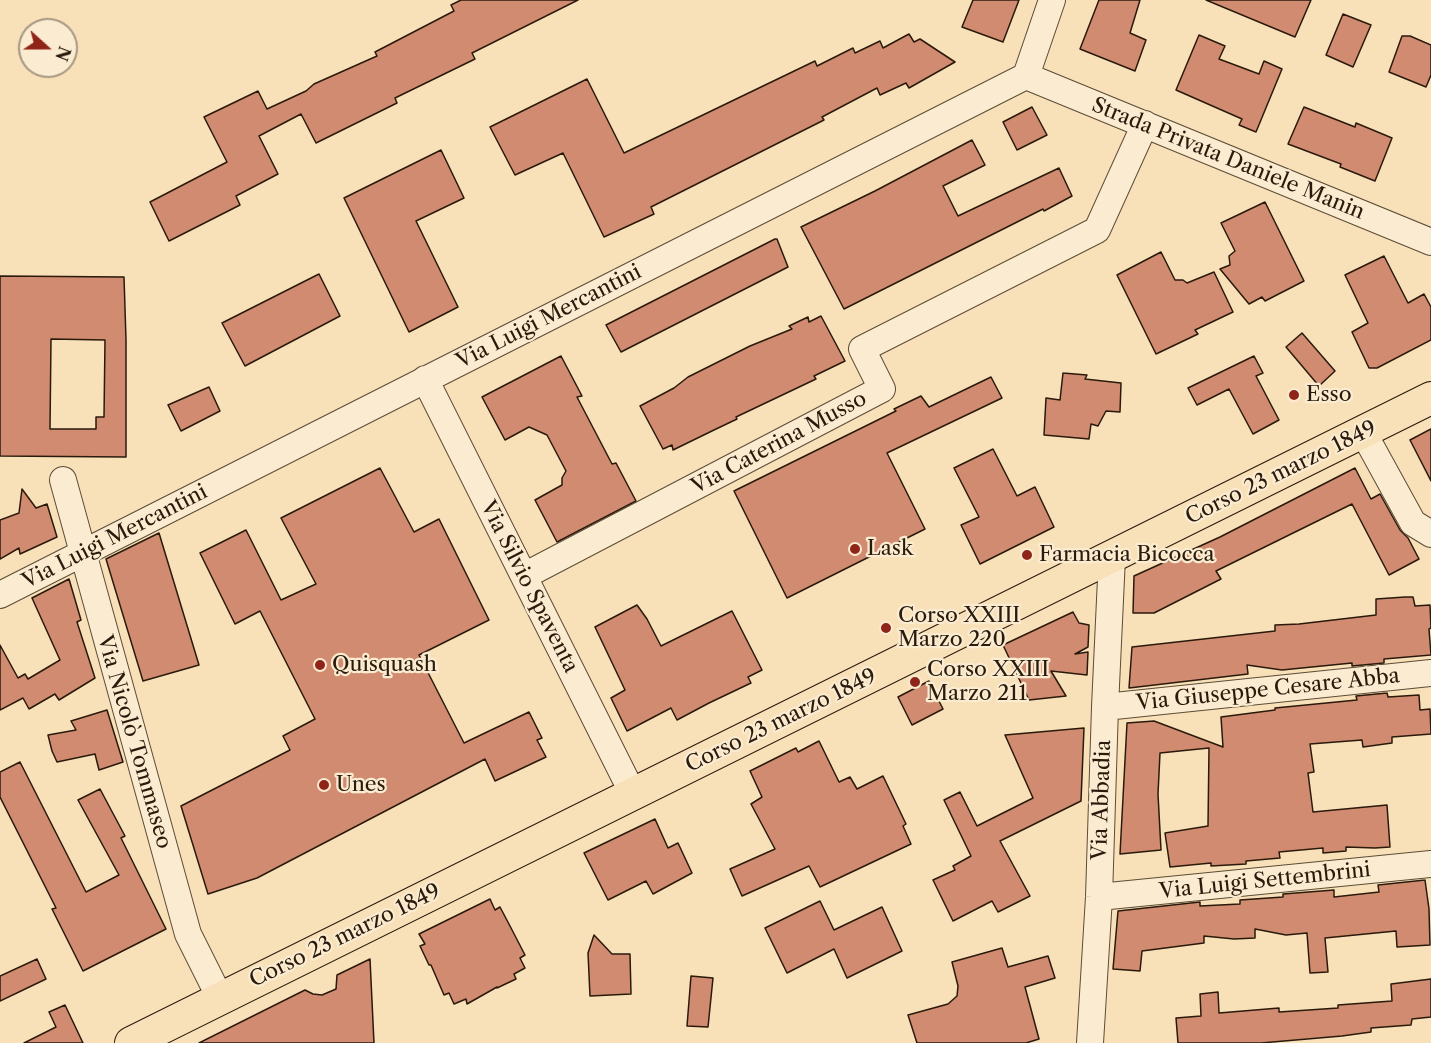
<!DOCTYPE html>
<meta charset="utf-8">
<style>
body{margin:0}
#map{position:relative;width:1431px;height:1043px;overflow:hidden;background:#f8e0b8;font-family:"Libre Caslon Text",serif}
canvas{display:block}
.north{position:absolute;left:18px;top:18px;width:60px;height:60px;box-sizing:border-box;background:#faebd1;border:2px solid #a69782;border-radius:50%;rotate:111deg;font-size:16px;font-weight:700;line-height:24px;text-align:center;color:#291a0b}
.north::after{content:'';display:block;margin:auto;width:21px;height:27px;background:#8f2418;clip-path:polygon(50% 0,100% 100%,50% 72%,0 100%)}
</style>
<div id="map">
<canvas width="1431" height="1043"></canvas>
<div class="north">N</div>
</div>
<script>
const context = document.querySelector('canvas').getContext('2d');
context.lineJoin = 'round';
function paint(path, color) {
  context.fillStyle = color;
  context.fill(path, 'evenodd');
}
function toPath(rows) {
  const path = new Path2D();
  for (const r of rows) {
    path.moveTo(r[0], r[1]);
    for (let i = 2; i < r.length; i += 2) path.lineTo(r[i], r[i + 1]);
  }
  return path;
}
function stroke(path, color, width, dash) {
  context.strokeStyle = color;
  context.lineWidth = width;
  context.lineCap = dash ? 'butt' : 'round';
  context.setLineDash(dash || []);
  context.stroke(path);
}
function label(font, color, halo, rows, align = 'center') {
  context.font = font + ' "Libre Caslon Text",serif';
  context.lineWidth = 4.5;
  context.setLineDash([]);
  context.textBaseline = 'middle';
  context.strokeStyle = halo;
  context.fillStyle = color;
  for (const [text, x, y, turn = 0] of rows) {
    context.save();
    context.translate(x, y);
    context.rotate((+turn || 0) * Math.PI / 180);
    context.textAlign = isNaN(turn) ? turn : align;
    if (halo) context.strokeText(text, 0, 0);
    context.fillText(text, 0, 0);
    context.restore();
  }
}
const building = toPath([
 [461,0,578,0,472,53,475,59,395,98,397,103,316,143,301,114,259,136,278,174,236,196,240,205,169,241,150,202,227,162,204,117,258,91,267,109,306,91,314,84,377,56,375,52,454,11,451,5,461,0],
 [973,0,1019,0,1003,42,962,27,973,0],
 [1099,0,1140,0,1130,33,1146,40,1135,71,1080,49,1099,0],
 [1206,0,1311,0,1295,37,1206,0],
 [1343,14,1371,25,1353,67,1326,55,1343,14],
 [909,34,914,42,920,39,955,62,909,88,906,83,880,95,877,88,822,117,824,120,651,207,654,214,604,237,563,153,515,175,490,127,587,79,624,153,815,61,817,66,853,48,855,53,880,41,883,48,909,34],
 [1199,35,1225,46,1219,59,1259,74,1264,61,1282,69,1256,132,1239,125,1242,119,1176,90,1199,35],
 [1402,36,1410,36,1431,45,1431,75,1426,87,1389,72,1402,36],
 [1032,107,1047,135,1017,150,1003,122,1032,107],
 [1304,107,1355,127,1356,123,1392,138,1375,181,1340,167,1341,164,1288,144,1304,107],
 [972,140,985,165,943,186,958,216,1059,168,1072,196,1044,211,1043,209,844,309,801,227,875,191,972,140],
 [441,150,464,198,416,221,458,307,409,332,344,198,441,150],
 [1265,202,1304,281,1265,301,1262,297,1249,304,1220,269,1230,265,1229,256,1235,251,1221,223,1265,202],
 [775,239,777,239,788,267,621,352,606,325,775,239],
 [1161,252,1175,280,1183,280,1187,283,1214,272,1233,312,1195,330,1198,334,1156,354,1117,275,1161,252],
 [1384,256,1408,303,1424,294,1431,307,1431,340,1377,368,1369,368,1352,332,1368,323,1345,275,1384,256],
 [319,274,340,316,245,366,222,323,319,274],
 [0,276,124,277,126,340,126,457,0,456,0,276],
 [51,339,105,340,104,417,96,417,96,429,50,429,51,339],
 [821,316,845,361,814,376,816,379,736,417,737,419,714,430,673,450,672,445,663,449,640,406,674,388,688,377,750,346,792,329,789,326,808,317,809,322,821,316],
 [1302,333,1335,371,1319,386,1286,347,1302,333],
 [561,356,582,396,577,397,612,464,616,463,636,501,557,542,535,500,562,485,562,478,566,471,547,435,529,427,505,440,482,397,561,356],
 [1254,356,1263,373,1256,376,1279,420,1253,434,1229,389,1197,405,1188,388,1254,356],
 [1063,373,1087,375,1085,379,1121,383,1120,412,1106,411,1098,426,1091,424,1089,439,1044,435,1046,398,1060,400,1063,373],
 [991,377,1002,398,887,453,925,529,787,598,734,491,896,411,894,409,921,396,929,407,991,377],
 [209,387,220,411,181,431,168,405,209,387],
 [1431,429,1431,481,1410,440,1431,429],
 [993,449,1017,496,1035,487,1054,527,980,564,961,525,979,517,954,468,993,449],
 [380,468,414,532,439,519,489,620,419,655,464,743,529,712,542,738,537,740,546,757,495,781,485,759,257,878,208,894,181,806,290,750,283,736,315,719,260,611,235,624,200,553,246,530,281,600,316,584,281,518,380,468],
 [1355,468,1371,499,1380,494,1400,530,1408,538,1419,559,1389,575,1352,504,1216,571,1221,579,1154,613,1133,613,1134,576,1220,537,1355,468],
 [22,489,36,508,47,504,57,537,20,554,19,548,0,559,0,520,19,513,22,489],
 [159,533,199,665,143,681,106,559,159,533],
 [69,579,81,620,77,622,95,678,59,700,55,694,29,709,23,698,0,710,0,645,18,678,25,674,28,679,60,660,32,598,69,579],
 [1405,597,1413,597,1415,606,1430,605,1431,628,1429,629,1431,655,1384,659,1384,663,1352,666,1352,663,1282,670,1247,665,1248,674,1129,688,1132,647,1275,631,1275,625,1299,624,1376,615,1376,599,1405,597],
 [637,605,647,619,661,646,732,611,762,670,748,677,751,683,709,703,677,720,671,708,627,731,611,698,625,690,595,627,637,605],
 [1073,612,1079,623,1089,625,1088,647,1075,654,1088,652,1087,675,1051,671,1066,696,1029,700,1003,645,1073,612],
 [929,681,943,709,912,725,898,697,929,681],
 [1387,693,1388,697,1419,695,1420,710,1430,709,1431,734,1392,737,1392,743,1363,747,1362,740,1310,744,1314,772,1308,773,1313,812,1387,805,1390,847,1375,848,1346,847,1346,851,1323,853,1323,848,1279,852,1280,858,1246,861,1246,864,1211,866,1211,863,1170,867,1165,833,1208,826,1209,748,1160,753,1158,794,1161,850,1120,854,1127,723,1154,721,1223,747,1221,717,1275,710,1275,708,1357,700,1356,696,1387,693],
 [107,710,123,762,99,770,95,754,57,762,52,751,48,735,76,730,71,721,107,710],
 [1084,728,1081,801,1000,841,1030,896,998,912,992,901,953,921,933,880,955,870,953,866,971,856,944,800,960,792,977,826,1033,798,1005,735,1084,728],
 [819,741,839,782,850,777,857,789,883,776,906,824,903,826,911,844,820,887,809,866,742,896,730,869,775,849,751,804,762,797,750,771,796,748,798,752,819,741],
 [20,762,86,892,119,875,78,800,100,789,125,836,121,838,166,929,83,971,52,909,56,908,0,797,0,772,20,762],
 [655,819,668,848,678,843,692,873,653,894,646,881,608,900,584,853,655,819],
 [1425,880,1429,909,1430,945,1397,947,1396,931,1325,938,1328,972,1310,973,1307,933,1286,935,1255,929,1255,938,1234,939,1204,936,1204,943,1142,951,1140,971,1113,969,1118,911,1200,902,1200,906,1240,904,1240,900,1283,897,1283,894,1334,890,1334,897,1379,892,1378,885,1425,880],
 [490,899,495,910,500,907,510,926,525,955,520,958,525,968,514,974,516,979,497,988,497,987,467,1004,466,999,454,1004,449,993,444,995,431,965,429,965,420,946,425,944,419,934,490,899],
 [820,901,834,930,882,907,902,951,847,978,834,949,787,973,765,928,820,901],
 [594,935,612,954,630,954,631,994,590,996,588,953,594,935],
 [1002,948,1008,967,1048,956,1055,978,1025,987,1039,1039,1026,1043,917,1043,908,1015,948,1004,957,996,958,986,952,962,1002,948],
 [37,959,46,979,0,1001,0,976,37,959],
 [370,959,374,1043,199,1043,305,990,313,994,322,995,336,989,337,975,370,959],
 [691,976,713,978,708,1027,687,1026,691,976],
 [1431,979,1431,1017,1412,1019,1411,1025,1371,1028,1371,1032,1342,1036,1261,1043,1178,1043,1176,1018,1201,1016,1200,994,1218,992,1219,1013,1279,1008,1279,1012,1338,1008,1338,1005,1392,1001,1391,984,1431,979],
 [65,1005,83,1043,24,1043,56,1027,49,1012,65,1005]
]);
const minor = toPath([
 [1026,76,1431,242],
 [425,379,633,794],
 [1363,432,1413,523,1431,534],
 [63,480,188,934,220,998],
 [524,576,882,389,862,349,1097,230,1145,124],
 [0,595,1026,76,1052,0],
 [1105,707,1431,673],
 [1099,897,1431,864],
 [1090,1043,1099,897,1105,707,1112,557]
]);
const major = toPath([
 [131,1043,1431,398]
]);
const markers = [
 [1294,395,6,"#8f2418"],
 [855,549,6,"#8f2418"],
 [1027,555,6,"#8f2418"],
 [886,628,6,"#8f2418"],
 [320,665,6,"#8f2418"],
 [915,682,6,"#8f2418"],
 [324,785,6,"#8f2418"]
];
const streetNames = [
 ["Strada Privata Daniele Manin",1228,159,22],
 ["Via Luigi Mercantini",549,317,-27],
 ["Via Caterina Musso",779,443,-28],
 ["Corso 23 marzo 1849",1281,473,-26],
 ["Via Luigi Mercantini",115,537,-27],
 ["Via Silvio Spaventa",529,587,63],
 ["Via Giuseppe Cesare Abba",1268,690,-6],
 ["Corso 23 marzo 1849",781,721,-26],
 ["Via Nicolò Tommaseo",134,742,74],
 ["Via Abbadia",1102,800,-88],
 ["Via Luigi Settembrini",1265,881,-6],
 ["Corso 23 marzo 1849",345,936,-26]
];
const poiNames = [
 ["Esso",1306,395],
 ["Lask",867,549],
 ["Farmacia Bicocca",1039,555],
 ["Corso XXIII",898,616],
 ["Marzo 220",898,640],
 ["Quisquash",332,665],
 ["Corso XXIII",927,670],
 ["Marzo 211",927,694],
 ["Unes",336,785]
];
paint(building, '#d18b70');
stroke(building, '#291a0b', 1.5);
stroke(minor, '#5d4c36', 28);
stroke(major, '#291a0b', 34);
stroke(minor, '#faebd1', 26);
stroke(major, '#f8e0b8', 32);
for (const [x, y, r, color] of markers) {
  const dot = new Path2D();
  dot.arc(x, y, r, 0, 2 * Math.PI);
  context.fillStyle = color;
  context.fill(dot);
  stroke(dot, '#faebd1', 2);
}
label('21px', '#291a0b', '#faebd1', streetNames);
label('21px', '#291a0b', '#faebd1', poiNames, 'left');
</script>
